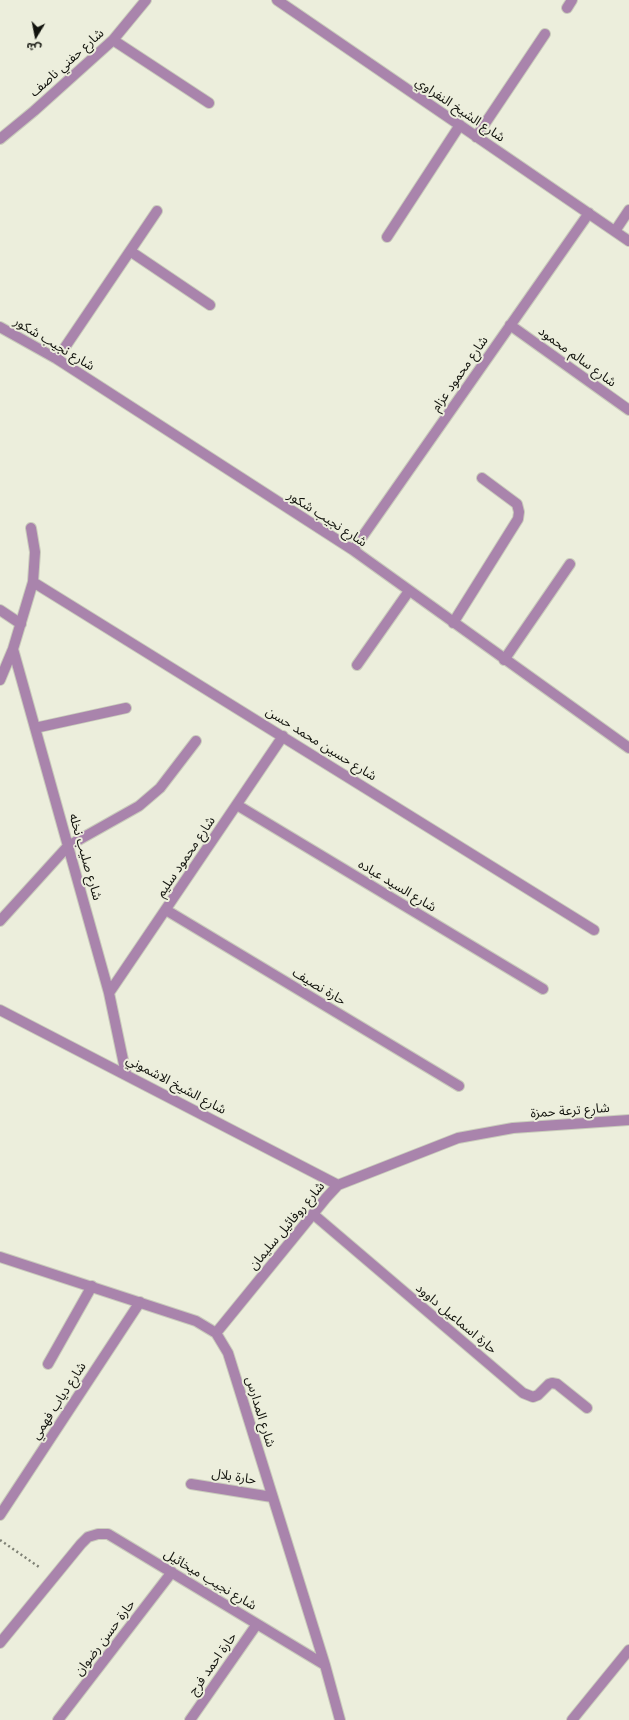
<!DOCTYPE html>
<meta charset="utf-8">
<style>
body{margin:0}
#map{position:relative;width:629px;height:1720px;overflow:hidden;background:#eceedc;font-family:"Libre Baskerville","Noto Sans Arabic",serif}
canvas{display:block}
.north{position:absolute;left:16px;top:16px;width:40px;height:40px;-webkit-text-stroke:3px #eceedc;paint-order:stroke;rotate:190deg;font-size:11px;font-weight:700;line-height:16px;text-align:center;color:#12130d}
.north::after{content:'';display:block;margin:auto;width:14px;height:18px;background:#12130d;clip-path:polygon(50% 0,100% 100%,50% 72%,0 100%)}
</style>
<div id="map">
<canvas width="629" height="1720"></canvas>
<div class="north">ش</div>
</div>
<script>
const context = document.querySelector('canvas').getContext('2d');
context.lineJoin = 'round';
function toPath(rows) {
  const path = new Path2D();
  for (const r of rows) {
    path.moveTo(r[0], r[1]);
    for (let i = 2; i < r.length; i += 2) path.lineTo(r[i], r[i + 1]);
  }
  return path;
}
function stroke(path, color, width, dash) {
  context.strokeStyle = color;
  context.lineWidth = width;
  context.lineCap = dash ? 'butt' : 'round';
  context.setLineDash(dash || []);
  context.stroke(path);
}
function label(font, color, halo, rows, align = 'center') {
  context.font = font + ' "Libre Baskerville","Noto Sans Arabic",serif';
  context.lineWidth = 4;
  context.setLineDash([]);
  context.textBaseline = 'middle';
  context.strokeStyle = halo;
  context.fillStyle = color;
  for (const [text, x, y, turn = 0] of rows) {
    context.save();
    context.translate(x, y);
    context.rotate((+turn || 0) * Math.PI / 180);
    context.textAlign = isNaN(turn) ? turn : align;
    if (halo) context.strokeText(text, 0, 0);
    context.fillText(text, 0, 0);
    context.restore();
  }
}
const path = toPath([
 [0,1540,39,1567]
]);
const service = toPath([
 [567,8,572,0],
 [48,1364,92,1286],
 [572,1720,629,1650]
]);
const minor = toPath([
 [277,0,629,241],
 [113,40,209,103],
 [476,137,545,34],
 [0,139,34,111,113,40,146,0],
 [615,231,629,210],
 [387,237,460,125],
 [130,251,210,305],
 [510,325,629,410],
 [0,327,57,359,353,550,629,748],
 [57,359,157,211],
 [353,550,589,213],
 [33,582,594,930],
 [0,610,21,624],
 [453,623,518,519,519,512,517,504,482,478],
 [13,649,109,993,126,1074],
 [504,660,570,564],
 [357,665,409,591],
 [0,680,13,649,33,582,35,552,31,528],
 [35,728,126,708],
 [237,805,543,989],
 [166,910,459,1086],
 [0,921,68,846,139,806,160,788,196,741],
 [109,993,283,736],
 [0,1010,338,1185],
 [313,1214,523,1393,533,1397,538,1395,549,1384,552,1383,557,1384,587,1408],
 [0,1257,196,1321,216,1333,228,1353,325,1665,340,1720],
 [216,1333,326,1198,338,1185,458,1138,513,1128,629,1120],
 [191,1484,272,1497],
 [0,1515,140,1302],
 [0,1643,81,1544,88,1537,98,1534,108,1534,325,1665],
 [58,1720,172,1572],
 [190,1720,257,1624]
]);
const streetNames = [
 ["شارع حفني ناصف",67,63,-42],
 ["شارع الشيخ النفراوي",460,110,34],
 ["شارع نجيب شكور",54,344,31],
 ["شارع سالم محمود",577,357,36],
 ["شارع محمود عزام",460,374,-55],
 ["شارع نجيب شكور",327,519,33],
 ["شارع حسين محمد حسن",321,744,32],
 ["شارع صليب نخله",85,857,74],
 ["شارع محمود سليم",186,857,-56],
 ["شارع السيد عباده",397,886,31],
 ["حارة نصيف",319,987,31],
 ["شارع الشيخ الاشموني",176,1085,28],
 ["شارع ترعة حمزة",570,1111,-4],
 ["شارع روفائيل سليمان",287,1226,-50],
 ["حارة اسماعيل داوود",456,1319,40],
 ["شارع دياب فهمي",59,1401,-57],
 ["شارع المدارس",260,1412,73],
 ["حارة بلال",234,1477,9],
 ["شارع نجيب ميخائيل",210,1580,31],
 ["حارة حسن رضوان",105,1638,-53],
 ["حارة احمد فرج",213,1664,-55]
];
stroke(service, '#c9cbbb', 12);
stroke(minor, '#c9cbbb', 12);
stroke(path, '#7f8175', 2.5, [2, 3]);
stroke(service, '#a984ac', 10);
stroke(minor, '#a984ac', 10);
label('13px', '#12130d', '#eceedc', streetNames);
</script>
